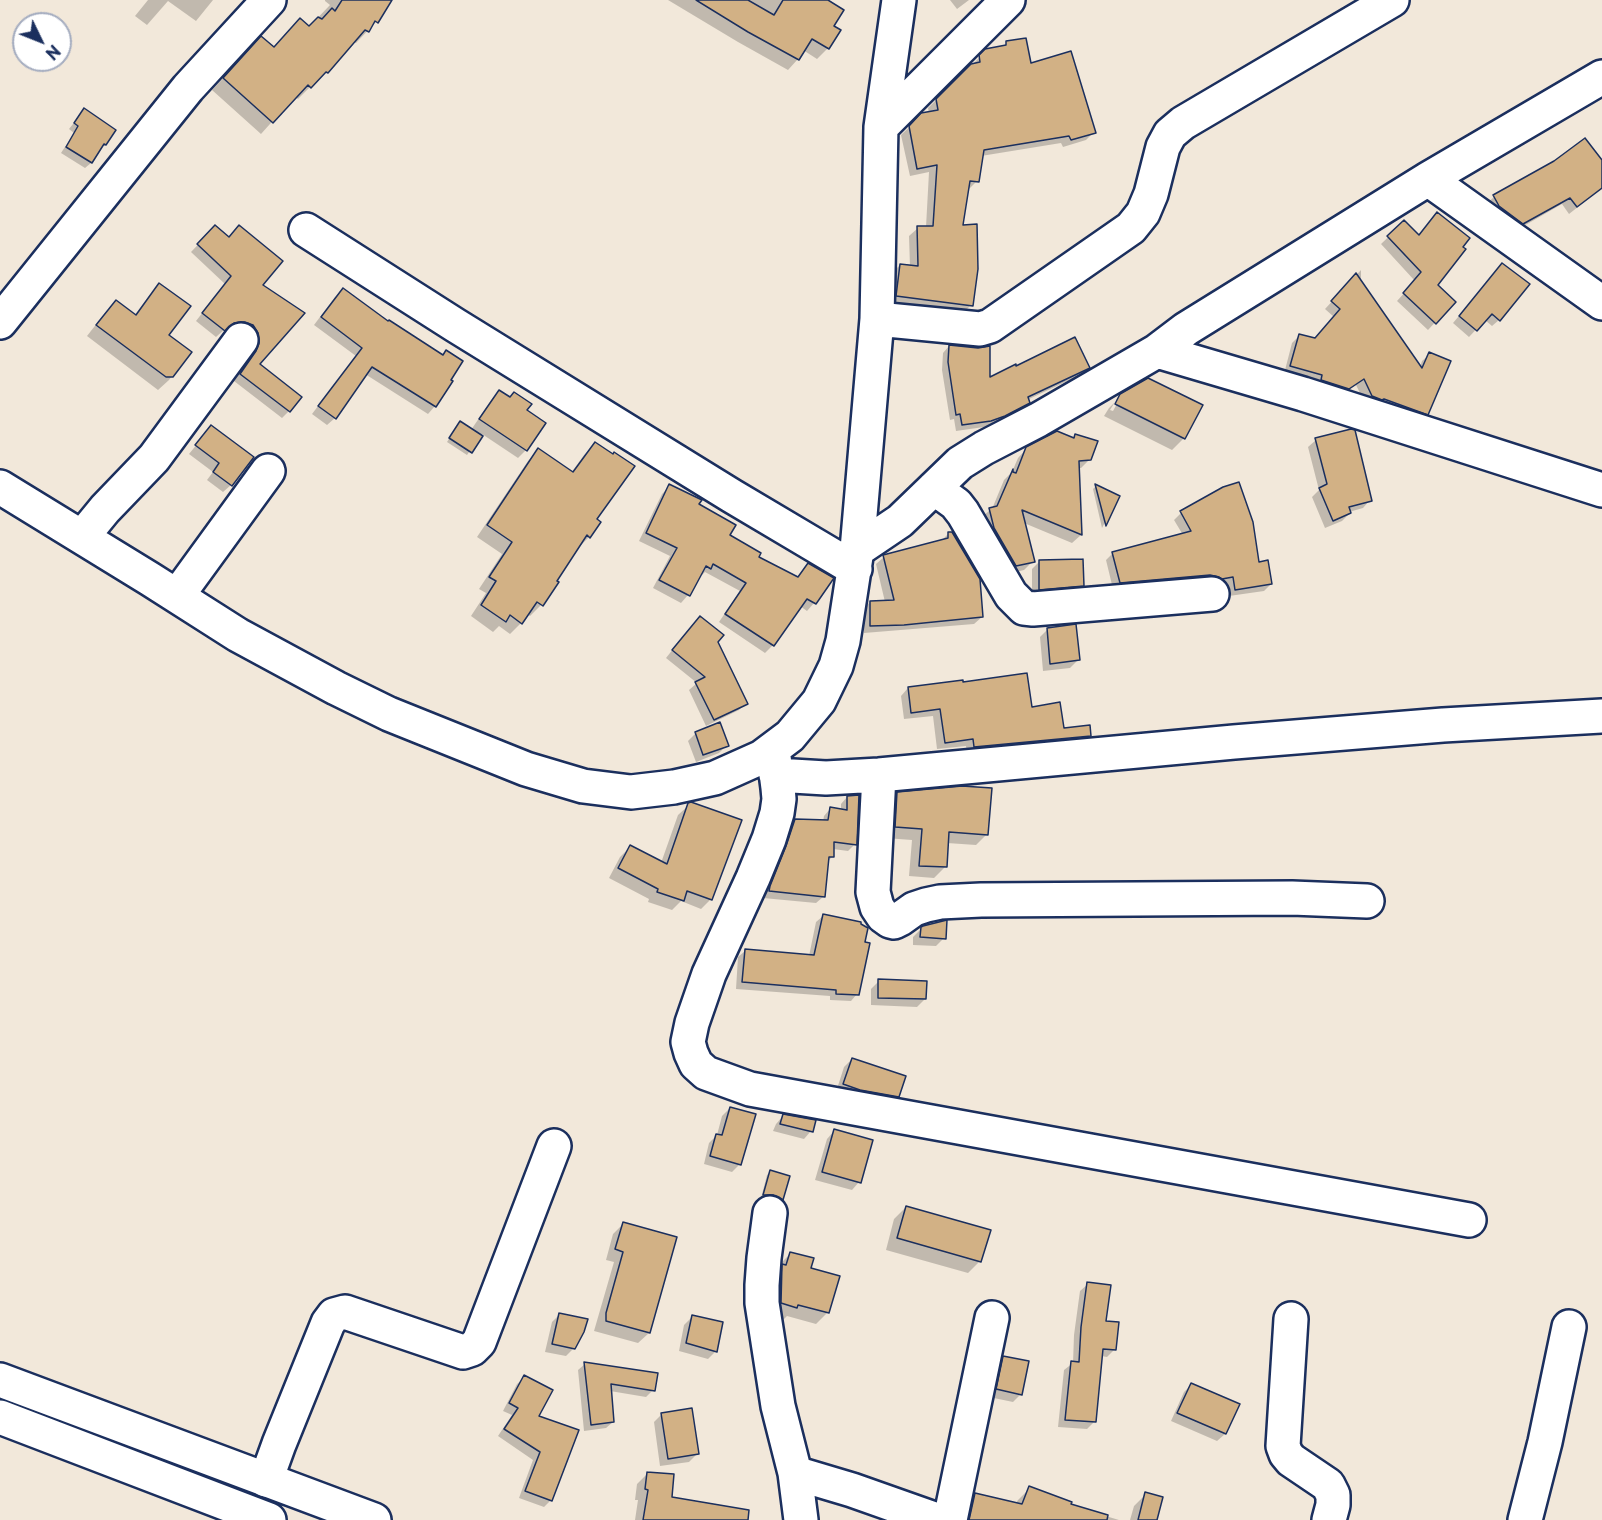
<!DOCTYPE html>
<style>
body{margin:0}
#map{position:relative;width:1602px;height:1520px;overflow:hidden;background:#f2e8da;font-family:"Playpen Sans",sans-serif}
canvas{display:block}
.north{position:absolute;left:12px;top:12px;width:60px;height:60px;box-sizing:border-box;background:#fff;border:2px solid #a4acbf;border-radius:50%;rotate:133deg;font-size:16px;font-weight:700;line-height:24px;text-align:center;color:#1b2f5e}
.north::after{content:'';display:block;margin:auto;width:21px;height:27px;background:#1b2f5e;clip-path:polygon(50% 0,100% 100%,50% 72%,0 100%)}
</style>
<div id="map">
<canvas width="1602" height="1520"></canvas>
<div class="north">N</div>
</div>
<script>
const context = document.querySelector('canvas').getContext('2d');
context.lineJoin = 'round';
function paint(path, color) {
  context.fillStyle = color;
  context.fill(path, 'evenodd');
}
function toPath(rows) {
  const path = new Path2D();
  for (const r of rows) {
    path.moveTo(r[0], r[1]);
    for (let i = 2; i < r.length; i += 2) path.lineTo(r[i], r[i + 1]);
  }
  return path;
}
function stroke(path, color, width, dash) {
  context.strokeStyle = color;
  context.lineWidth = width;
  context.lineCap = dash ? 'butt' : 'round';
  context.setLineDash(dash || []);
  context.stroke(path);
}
const shadow = toPath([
 [148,0,213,0,196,21,168,1,147,25,135,16],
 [325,0,390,0,376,22,356,43,353,42,315,84,314,83,298,99,295,96,261,134,212,90,250,50,273,49,309,27,330,5,325,1],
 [668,0,826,0,832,26,828,48,817,59,803,50,798,59,788,70,738,42],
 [950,0,969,0,957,9],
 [1007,43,1094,132,1086,140,1063,147,1061,143,981,156,977,181,969,189,967,189,962,226,971,305,963,313,889,303,892,273,900,265,910,267,909,236,918,228,926,227,929,172,910,176,901,135,922,115,929,113,928,108,986,51,1002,47],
 [84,110,114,130,91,163,85,168,61,153,74,133,69,129],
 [1555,163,1602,163,1602,188,1569,214,1562,204,1515,231,1486,204,1494,197],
 [1437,214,1436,285,1454,302,1428,330,1397,301,1415,281,1381,244,1404,222,1418,237],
 [215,227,261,285,302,313,258,365,289,411,282,418,234,381,249,360,253,351,236,328,225,329,216,337,196,321,225,284,191,252],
 [1361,270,1361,283,1420,367,1422,361,1430,354,1427,414,1420,421,1365,403,1356,385,1340,396,1284,374,1292,343,1300,335,1314,339,1334,317,1325,309],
 [1496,272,1499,320,1492,326,1485,320,1469,337,1453,323],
 [160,285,167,335,190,352,169,380,158,390,87,336,105,313,116,302,134,316,149,296],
 [343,290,435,406,428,414,365,374,335,418,327,425,312,414,356,356,314,325,335,297],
 [949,346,978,349,988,379,1088,367,1082,374,1027,400,1028,403,1022,409,997,422,984,427,956,431,954,419,950,420,942,370,943,353],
 [499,392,525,411,526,450,518,458,482,434,467,455,447,442,457,426,471,430,492,399],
 [1121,395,1184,438,1172,450,1104,416,1109,408,1115,402,1110,410,1113,411,1119,400,1116,400],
 [211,427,231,485,223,492,207,480,213,472,189,454],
 [1075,435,1090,459,1081,468,1078,468,1081,535,1072,543,1024,523,1033,561,1024,570,1007,574,981,518,990,510,992,509,1004,480,1012,472,1018,458,1027,448,1072,439],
 [1316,440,1370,500,1363,508,1349,512,1350,513,1342,521,1325,528,1312,497,1319,490,1308,447],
 [595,444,595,520,589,537,578,548,541,605,530,616,527,614,521,623,510,634,499,626,493,632,471,616,486,593,479,589,502,554,477,537,528,461,539,450,571,473,584,455],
 [670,486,697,505,728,536,757,557,796,578,808,565,832,579,814,603,807,611,800,606,773,645,765,653,719,622,740,591,705,572,702,575,700,574,688,595,681,603,653,588,670,556,639,541,662,494],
 [1096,486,1118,497,1102,528,1093,489],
 [1181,513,1258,564,1271,584,1264,591,1229,596,1227,583,1215,585,1113,589,1106,560,1113,553,1183,535,1174,520],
 [948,534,982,617,974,624,864,633,863,609,870,602,885,602,876,564,884,557,941,541],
 [1040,561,1083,585,1075,593,1032,597,1032,569],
 [693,624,717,642,746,703,739,710,706,726,689,690,697,683,666,658],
 [1048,629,1078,660,1070,668,1043,671,1040,637],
 [908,688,1031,709,1063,729,1090,736,1082,743,967,754,966,746,937,749,933,716,904,719,901,696],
 [696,733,727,745,719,753,696,762,688,741],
 [898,794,987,834,976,845,947,843,945,867,934,878,909,876,912,840,885,838,886,805],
 [847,797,855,844,848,851,833,849,832,857,827,862,823,897,816,903,763,898,788,828,795,821,823,822,824,816,830,809,841,810,841,804],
 [689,805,711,899,701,909,681,901,672,910,648,902,649,899,609,878,620,857,630,847,661,863,678,815],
 [823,916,857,994,851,1001,830,1000,830,996,736,989,738,957,745,951,809,956,816,922],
 [923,927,944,938,936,946,913,945,913,937],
 [879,981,925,999,917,1007,871,1005,871,989],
 [852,1059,897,1096,890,1104,836,1092,844,1067],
 [730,1108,740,1164,732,1172,704,1164,709,1143,717,1135,722,1116],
 [783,1116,811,1131,804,1139,773,1131,776,1124],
 [834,1131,859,1182,852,1190,815,1180,827,1139],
 [770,1172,781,1199,778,1202,769,1197,761,1198,767,1175],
 [906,1207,980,1261,968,1273,886,1250,894,1219],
 [623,1224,675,1239,649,1333,638,1343,594,1331,614,1262,606,1260,613,1234],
 [790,1254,810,1269,828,1312,816,1324,787,1316,784,1319,770,1315,778,1266],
 [1088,1284,1115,1349,1107,1357,1101,1356,1094,1422,1087,1429,1058,1427,1064,1370,1073,1363,1074,1335,1080,1291],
 [560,1314,574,1348,566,1356,545,1352,552,1322],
 [692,1317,716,1351,708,1359,679,1351,684,1325],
 [1004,1357,1021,1394,1013,1402,989,1397,996,1365],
 [585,1364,653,1390,646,1397,610,1391,613,1422,606,1428,584,1431,578,1370],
 [525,1377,537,1416,551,1500,544,1507,519,1498,533,1460,498,1436,512,1415,503,1411,517,1384],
 [1192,1384,1225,1434,1217,1441,1171,1421,1184,1392],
 [662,1414,697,1454,689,1462,660,1466,654,1422],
 [648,1473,670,1498,745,1520,635,1520,638,1500,635,1500,637,1484],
 [1030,1488,1069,1505,1119,1520,960,1520,963,1507,975,1495,1016,1503,1018,1500],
 [1146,1494,1156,1520,1130,1520,1134,1506]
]);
const building = toPath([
 [342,0,392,0,378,23,375,21,369,32,365,30,328,73,326,72,311,88,308,85,273,123,223,78,261,36,274,47,300,18,309,26,318,17,322,19,332,8,335,11,342,0],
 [696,0,748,0,774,15,783,0,828,0,844,10,834,26,841,30,829,49,812,39,799,60,748,32,696,0],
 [1026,38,1031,63,1071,51,1096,133,1071,140,1069,136,984,150,979,182,970,181,963,225,977,224,978,269,973,306,896,296,900,264,918,266,917,226,933,226,937,165,917,169,909,126,921,113,938,110,936,99,971,64,980,62,979,55,985,49,1006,45,1006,41,1026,38],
 [84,108,116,130,106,145,104,144,92,163,66,147,78,126,74,123,84,108],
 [1585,138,1602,160,1602,188,1577,207,1570,198,1523,224,1499,206,1493,195,1554,161,1585,138],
 [1437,212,1470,238,1463,247,1466,249,1438,285,1456,302,1436,324,1403,293,1421,272,1387,236,1404,220,1419,235,1437,212],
 [215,225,229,237,239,225,283,261,263,285,305,313,260,364,302,397,290,412,240,374,256,351,259,343,258,333,253,325,244,322,234,323,225,331,202,313,231,276,197,244,215,225],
 [1502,263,1530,284,1500,321,1492,314,1477,331,1459,316,1502,263],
 [1356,273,1422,368,1429,352,1451,361,1428,415,1384,399,1382,400,1372,396,1364,379,1349,389,1321,380,1322,375,1290,366,1299,334,1315,338,1340,309,1331,301,1356,273],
 [159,283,191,306,169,335,192,352,173,377,166,377,96,325,116,300,136,315,159,283],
 [343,288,388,321,389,320,443,355,446,350,463,361,451,380,453,381,436,407,372,367,336,419,318,406,362,348,321,317,343,288],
 [1075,337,1090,368,1028,397,1030,403,1005,416,991,421,962,425,960,414,956,415,948,362,949,345,978,348,990,346,990,377,1016,364,1016,366,1075,337],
 [1148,378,1203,405,1185,439,1115,404,1120,394,1148,378],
 [499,390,510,397,514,392,532,404,527,410,546,423,527,451,479,419,499,390],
 [460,421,483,436,472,453,449,438,460,421],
 [211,425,254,457,232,486,213,472,219,463,195,445,211,425],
 [1351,429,1355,430,1372,501,1349,507,1351,513,1333,521,1319,488,1327,484,1315,438,1351,429],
 [1057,431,1074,438,1075,434,1098,441,1091,460,1079,461,1082,535,1022,510,1035,562,1016,566,994,528,989,508,997,506,1013,469,1013,472,1016,473,1026,447,1057,431],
 [595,442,613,454,614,452,635,466,597,519,601,522,590,538,587,535,557,581,559,582,543,606,537,602,522,624,510,615,506,622,481,605,496,581,489,577,512,542,487,525,538,448,573,472,595,442],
 [1239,482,1253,522,1259,562,1268,560,1272,584,1235,590,1233,577,1222,579,1219,577,1210,575,1120,583,1112,552,1191,531,1180,511,1223,487,1239,482],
 [669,484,702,500,699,504,736,525,730,535,761,553,759,557,798,577,808,563,834,578,816,604,807,599,774,646,725,614,746,583,713,564,711,569,706,566,690,596,659,580,677,548,646,533,669,484],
 [1095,484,1120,496,1106,526,1095,484],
 [948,532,952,532,980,579,983,617,904,625,870,626,870,601,894,600,883,555,948,538,948,532],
 [1083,559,1084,586,1039,590,1039,560,1083,559],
 [700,616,724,635,718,642,748,704,714,720,695,682,705,677,672,650,700,616],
 [1076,624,1080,660,1050,664,1047,628,1076,624],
 [1027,673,1032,707,1060,702,1064,728,1090,725,1091,736,974,747,973,739,945,743,940,709,911,713,908,687,963,680,963,682,1027,673],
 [720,722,729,746,703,755,695,732,720,722],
 [962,786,992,788,988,835,949,832,947,867,919,866,922,829,895,827,897,792,962,786],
 [859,795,857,845,834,842,834,857,829,857,825,897,769,891,770,886,786,846,795,819,828,820,830,807,847,810,847,796,859,795],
 [691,802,742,820,712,900,687,891,684,901,657,892,658,889,618,868,630,845,667,864,688,803,691,802],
 [823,914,861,922,861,924,868,928,865,942,870,943,859,995,836,994,836,990,742,982,745,949,814,955,823,914],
 [947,920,946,939,920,937,921,927,923,926,947,920],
 [878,979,927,981,926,999,878,998,878,979],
 [852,1058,906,1076,899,1097,860,1090,843,1084,852,1058],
 [730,1107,756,1114,741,1165,710,1156,716,1134,722,1135,730,1107],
 [783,1114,816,1120,813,1132,780,1124,783,1114],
 [834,1129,873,1140,861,1183,822,1172,834,1129],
 [770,1170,790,1176,783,1200,773,1195,763,1195,770,1170],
 [906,1206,991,1230,981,1262,897,1238,906,1206],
 [623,1222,677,1237,650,1333,606,1321,606,1313,623,1252,615,1249,623,1222],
 [790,1252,814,1258,811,1268,840,1276,829,1313,798,1305,797,1308,781,1303,782,1264,786,1265,790,1252],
 [1087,1282,1111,1285,1106,1321,1119,1322,1116,1350,1103,1349,1096,1422,1065,1420,1071,1361,1079,1362,1081,1327,1087,1282],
 [559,1313,588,1319,584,1332,575,1349,552,1344,559,1313],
 [692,1315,723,1322,717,1352,686,1343,692,1315],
 [1003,1356,1029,1361,1022,1395,996,1389,1003,1356],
 [584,1362,658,1373,655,1391,611,1384,614,1422,591,1425,584,1362],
 [524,1375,553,1390,539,1416,579,1430,552,1501,525,1491,540,1452,504,1429,518,1408,509,1403,524,1375],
 [1191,1383,1240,1404,1226,1434,1177,1413,1191,1383],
 [692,1408,699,1454,668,1459,661,1413,692,1408],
 [647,1472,674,1474,672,1497,749,1510,748,1520,643,1520,648,1490,645,1489,647,1472],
 [1029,1486,1072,1502,1071,1504,1108,1515,1107,1520,969,1520,975,1493,1022,1504,1029,1486],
 [1145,1492,1163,1497,1157,1520,1138,1520,1145,1492]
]);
const minor = toPath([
 [881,127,1008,0],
 [1428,179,1602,303],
 [306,230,455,325,732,496,855,569],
 [877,319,980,329,990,326,1131,228,1143,213,1151,194,1163,147,1170,134,1183,123,1392,0],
 [0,322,188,88,269,0],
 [1157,351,1303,394,1602,490],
 [0,487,150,579,238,635,336,688,389,714,526,769,583,786,631,792,674,787,715,778,762,757,790,736,819,701,836,666,843,641,857,550,877,319,881,127,899,0],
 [934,488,956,504,963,513,1011,595,1024,608,1033,609,1212,594],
 [82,537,105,509,154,458,241,340],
 [857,550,900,521,960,463,984,448,1038,420,1157,351,1186,329,1428,179,1602,77],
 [177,596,268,471],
 [773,749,778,788,779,799,777,813,769,839,753,878,709,974,692,1023,688,1042,691,1053,696,1064,706,1073,750,1089,1469,1220],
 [776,775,826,778,879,775,1234,742,1443,725,1602,716],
 [879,775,873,892,877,907,883,916,890,921,894,922,900,919,914,909,926,905,940,902,981,900,1292,898,1367,901],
 [770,1213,764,1258,762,1285,762,1303,778,1406,795,1473,801,1520],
 [1291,1319,1283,1446,1286,1454,1291,1460,1328,1485,1333,1495,1333,1505,1329,1520],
 [795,1473,852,1490,937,1520],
 [266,1480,279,1444,328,1323,334,1315,345,1312,463,1352,472,1349,479,1342,554,1146],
 [950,1520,992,1318],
 [1525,1520,1545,1442,1569,1327]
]);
const highway = toPath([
 [0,1380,374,1520],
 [0,1417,269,1520]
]);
paint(shadow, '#0003');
paint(building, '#d2b185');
stroke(building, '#1b2f5e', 1.5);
stroke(minor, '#1b2f5e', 38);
stroke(highway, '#1b2f5e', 38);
stroke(minor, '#fff', 33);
stroke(highway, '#fff', 33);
</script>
